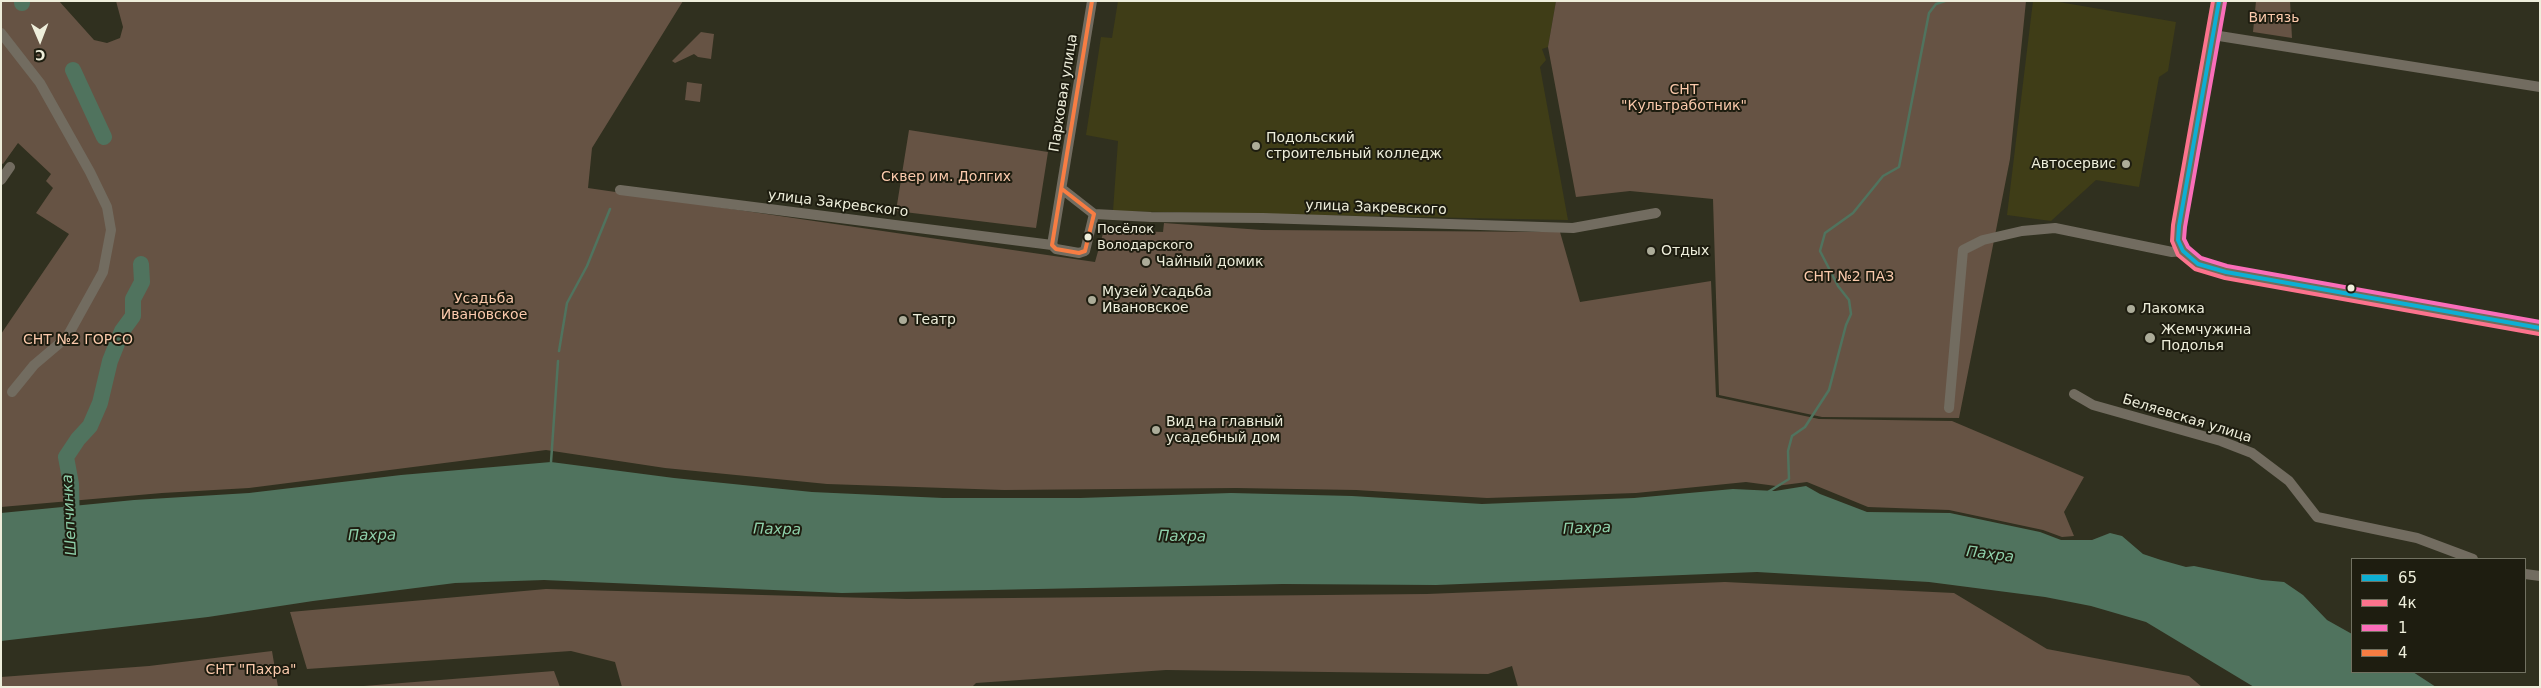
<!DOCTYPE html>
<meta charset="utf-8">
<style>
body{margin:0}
#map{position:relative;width:2541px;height:688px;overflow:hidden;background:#30301f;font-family:"DejaVu Sans",sans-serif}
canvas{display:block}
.frame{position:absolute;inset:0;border:2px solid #eeeedb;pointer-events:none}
.legend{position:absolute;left:2351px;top:558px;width:175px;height:115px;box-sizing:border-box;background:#1e1d10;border:1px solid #717161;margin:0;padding:6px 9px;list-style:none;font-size:15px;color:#eeeedb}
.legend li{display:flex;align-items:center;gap:10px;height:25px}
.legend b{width:25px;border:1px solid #717161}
.north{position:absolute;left:15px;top:15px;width:50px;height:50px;-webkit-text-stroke:4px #1e1d10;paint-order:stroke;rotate:179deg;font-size:14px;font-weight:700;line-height:20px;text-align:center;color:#eeeedb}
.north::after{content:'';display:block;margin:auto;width:18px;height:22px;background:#eeeedb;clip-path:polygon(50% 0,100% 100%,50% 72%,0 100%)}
</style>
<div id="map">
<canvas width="2541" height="688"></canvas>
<div class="frame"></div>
<ul class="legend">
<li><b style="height:6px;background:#0dafd3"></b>65</li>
<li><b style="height:6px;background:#fc738d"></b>4к</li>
<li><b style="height:6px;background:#fb6dba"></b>1</li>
<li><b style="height:6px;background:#f77d43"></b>4</li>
</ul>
<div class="north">С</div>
</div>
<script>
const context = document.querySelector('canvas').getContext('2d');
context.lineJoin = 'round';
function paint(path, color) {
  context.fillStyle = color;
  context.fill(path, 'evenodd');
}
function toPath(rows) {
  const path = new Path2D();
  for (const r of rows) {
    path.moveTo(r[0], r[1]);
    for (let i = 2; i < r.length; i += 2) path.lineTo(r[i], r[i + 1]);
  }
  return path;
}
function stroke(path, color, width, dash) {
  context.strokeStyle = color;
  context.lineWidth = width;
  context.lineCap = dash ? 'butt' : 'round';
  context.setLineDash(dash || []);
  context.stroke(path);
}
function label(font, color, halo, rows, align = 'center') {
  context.font = font + ' "DejaVu Sans",sans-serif';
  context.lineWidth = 4;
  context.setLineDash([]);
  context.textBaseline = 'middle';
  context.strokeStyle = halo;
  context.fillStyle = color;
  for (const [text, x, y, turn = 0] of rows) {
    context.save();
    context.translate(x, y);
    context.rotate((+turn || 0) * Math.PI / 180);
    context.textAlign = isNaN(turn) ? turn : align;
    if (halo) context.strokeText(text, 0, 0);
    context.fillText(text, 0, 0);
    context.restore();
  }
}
const built = toPath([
 [1118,1,1556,1,1548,47,1542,49,1546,60,1540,67,1568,220,1113,211,1118,141,1086,135,1101,37,1112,38],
 [2033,1,2053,1,2176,22,2168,71,2159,77,2139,187,2096,180,2051,221,2007,215]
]);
const green = toPath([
 [1,1,59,1,94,40,107,43,120,38,123,27,116,1,683,1,592,148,588,188,1095,262,1104,230,1163,232,1164,223,1262,230,1560,232,1580,302,1711,281,1716,397,1819,419,1952,421,2084,477,2064,512,2074,536,2062,537,2043,530,1949,510,1868,507,1807,482,1776,486,1746,482,1636,493,1487,498,1356,490,1236,488,1004,490,827,484,665,468,546,450,249,488,162,493,1,507,1,334,69,234,36,213,53,188,46,181,51,174,18,143,3,164,1,163],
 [1556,1,2026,1,2010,159,1959,418,1822,417,1719,395,1713,199,1630,191,1576,197,1548,47],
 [2256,1,2290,1,2292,38,2253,32],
 [701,32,714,34,711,59,698,57,694,54,675,63,672,61],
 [687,82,702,84,700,102,685,100],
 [909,130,1048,152,1036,228,896,211],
 [1725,582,1954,593,2047,649,2189,676,2202,687,1518,687,1512,666,1488,674,1166,670,976,683,972,687,622,687,615,662,571,651,307,669,290,612,546,589,907,599,1427,594],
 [272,651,278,687,1,687,1,677,149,666],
 [554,671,560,687,350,687,351,687]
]);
const water = toPath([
 [551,462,674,478,812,492,943,498,1080,498,1231,493,1352,496,1482,504,1634,498,1733,489,1775,491,1806,486,1820,494,1867,512,1950,513,2040,532,2061,540,2092,540,2110,533,2122,536,2143,554,2161,560,2186,567,2194,566,2262,580,2284,582,2303,595,2327,620,2352,634,2352,672,2413,672,2436,687,2254,687,2146,622,2091,606,2045,597,1929,582,1757,572,1436,585,1283,584,842,593,544,580,455,583,313,601,208,617,1,641,1,513,134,500,249,493,401,475]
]);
const stream = toPath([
 [559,351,567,303,587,266,610,209],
 [551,462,558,361],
 [1768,492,1789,479,1788,451,1792,436,1805,427,1829,390,1846,325,1851,314,1849,300,1838,286,1820,251,1825,233,1853,213,1883,176,1899,167,1929,13,1936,4,1945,1]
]);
const river = toPath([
 [22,1,22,3],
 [73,70,104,137],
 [72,526,71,484,66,457,78,439,90,426,100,403,110,361,122,331,133,316,133,299,142,282,141,264]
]);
const minor = toPath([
 [1,33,40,83,90,172,107,207,111,230,103,272,67,337,34,365,12,392],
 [2213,35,2540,87],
 [1,180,10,167],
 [1062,189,1094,214,1085,251,1079,253,1056,249,1052,245,1092,1],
 [620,190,1052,245],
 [1094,214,1151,217,1263,218,1573,228,1656,213],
 [2074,394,2093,405,2221,441,2252,453,2289,481,2317,517,2417,538,2473,559],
 [1949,408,1963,250,1983,240,2022,231,2055,228,2172,252,2183,251],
 [2525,574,2540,576]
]);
const major = toPath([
 [2219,1,2179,226,2178,240,2183,251,2198,264,2226,272,2540,328]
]);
const bus1 = toPath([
 [2219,1,2179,226,2178,240,2183,251,2198,264,2226,272,2540,328]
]);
const bus2 = toPath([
 [2213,1,2173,225,2172,241,2178,255,2195,269,2225,278,2539,334]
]);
const bus3 = toPath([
 [2225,2,2185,227,2184,239,2188,247,2201,258,2227,266,2540,322]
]);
const bus4 = toPath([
 [1062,189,1094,214,1085,251,1079,253,1056,249,1052,245,1092,1]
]);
const markers = [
 [1256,146,5,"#acac99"],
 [2126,164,5,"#acac99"],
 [1088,237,4.5,"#eeeedb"],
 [1651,251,5,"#acac99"],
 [1146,262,5,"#acac99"],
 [2351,288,4.5,"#eeeedb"],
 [1092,300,5,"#acac99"],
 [2131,309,5,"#acac99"],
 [903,320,5,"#acac99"],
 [2150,338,6,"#acac99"],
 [1156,430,5,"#acac99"]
];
const busNames = [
 ["Посёлок",1097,230],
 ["Володарского",1097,246]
];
const parkNames = [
 ["Витязь",2274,18],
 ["СНТ",1684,90],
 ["\"Культработник\"",1684,106],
 ["Сквер им. Долгих",946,177],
 ["СНТ №2 ПАЗ",1849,277],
 ["Усадьба",484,299],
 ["Ивановское",484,315],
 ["СНТ №2 ГОРСО",78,340],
 ["СНТ \"Пахра\"",251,670]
];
const streetNames = [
 ["Парковая улица",1064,93,-81],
 ["улица Закревского",838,204,7],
 ["улица Закревского",1376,208,2],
 ["Беляевская улица",2187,419,17]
];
const poiNames = [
 ["Подольский",1266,138],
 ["строительный колледж",1266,154],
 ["Автосервис",2116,164,"right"],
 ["Отдых",1661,251],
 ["Чайный домик",1156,262],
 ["Музей Усадьба",1102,292],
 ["Ивановское",1102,308],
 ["Лакомка",2141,309],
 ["Театр",913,320],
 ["Жемчужина",2161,330],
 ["Подолья",2161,346],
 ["Вид на главный",1166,422],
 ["усадебный дом",1166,438]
];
const waterNames = [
 ["Шепчинка",70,515,-93],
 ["Пахра",1587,529,-2],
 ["Пахра",777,530,1],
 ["Пахра",372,536,-1],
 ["Пахра",1182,537,1],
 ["Пахра",1990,555,7]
];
paint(built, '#3f3d17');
paint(green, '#665344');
paint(water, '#50735e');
stroke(stream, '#50735e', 2.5);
stroke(river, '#50735e', 16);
stroke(minor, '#726c60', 10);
stroke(major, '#716c5a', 12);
stroke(bus1, '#0dafd3', 4);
stroke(bus2, '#fc738d', 4);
stroke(bus3, '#fb6dba', 4);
stroke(bus4, '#f77d43', 4);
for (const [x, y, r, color] of markers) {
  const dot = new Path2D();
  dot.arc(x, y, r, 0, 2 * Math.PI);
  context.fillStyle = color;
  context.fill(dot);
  stroke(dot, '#1e1d10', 2);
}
label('13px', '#eeeedb', '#1e1d10', busNames, 'left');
label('14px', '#fbcaac', '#1e1d10', parkNames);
label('14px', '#eeeedb', '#1e1d10', streetNames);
label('14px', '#eeeedb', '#1e1d10', poiNames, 'left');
label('italic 15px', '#8ed0aa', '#1e1d10', waterNames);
</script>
